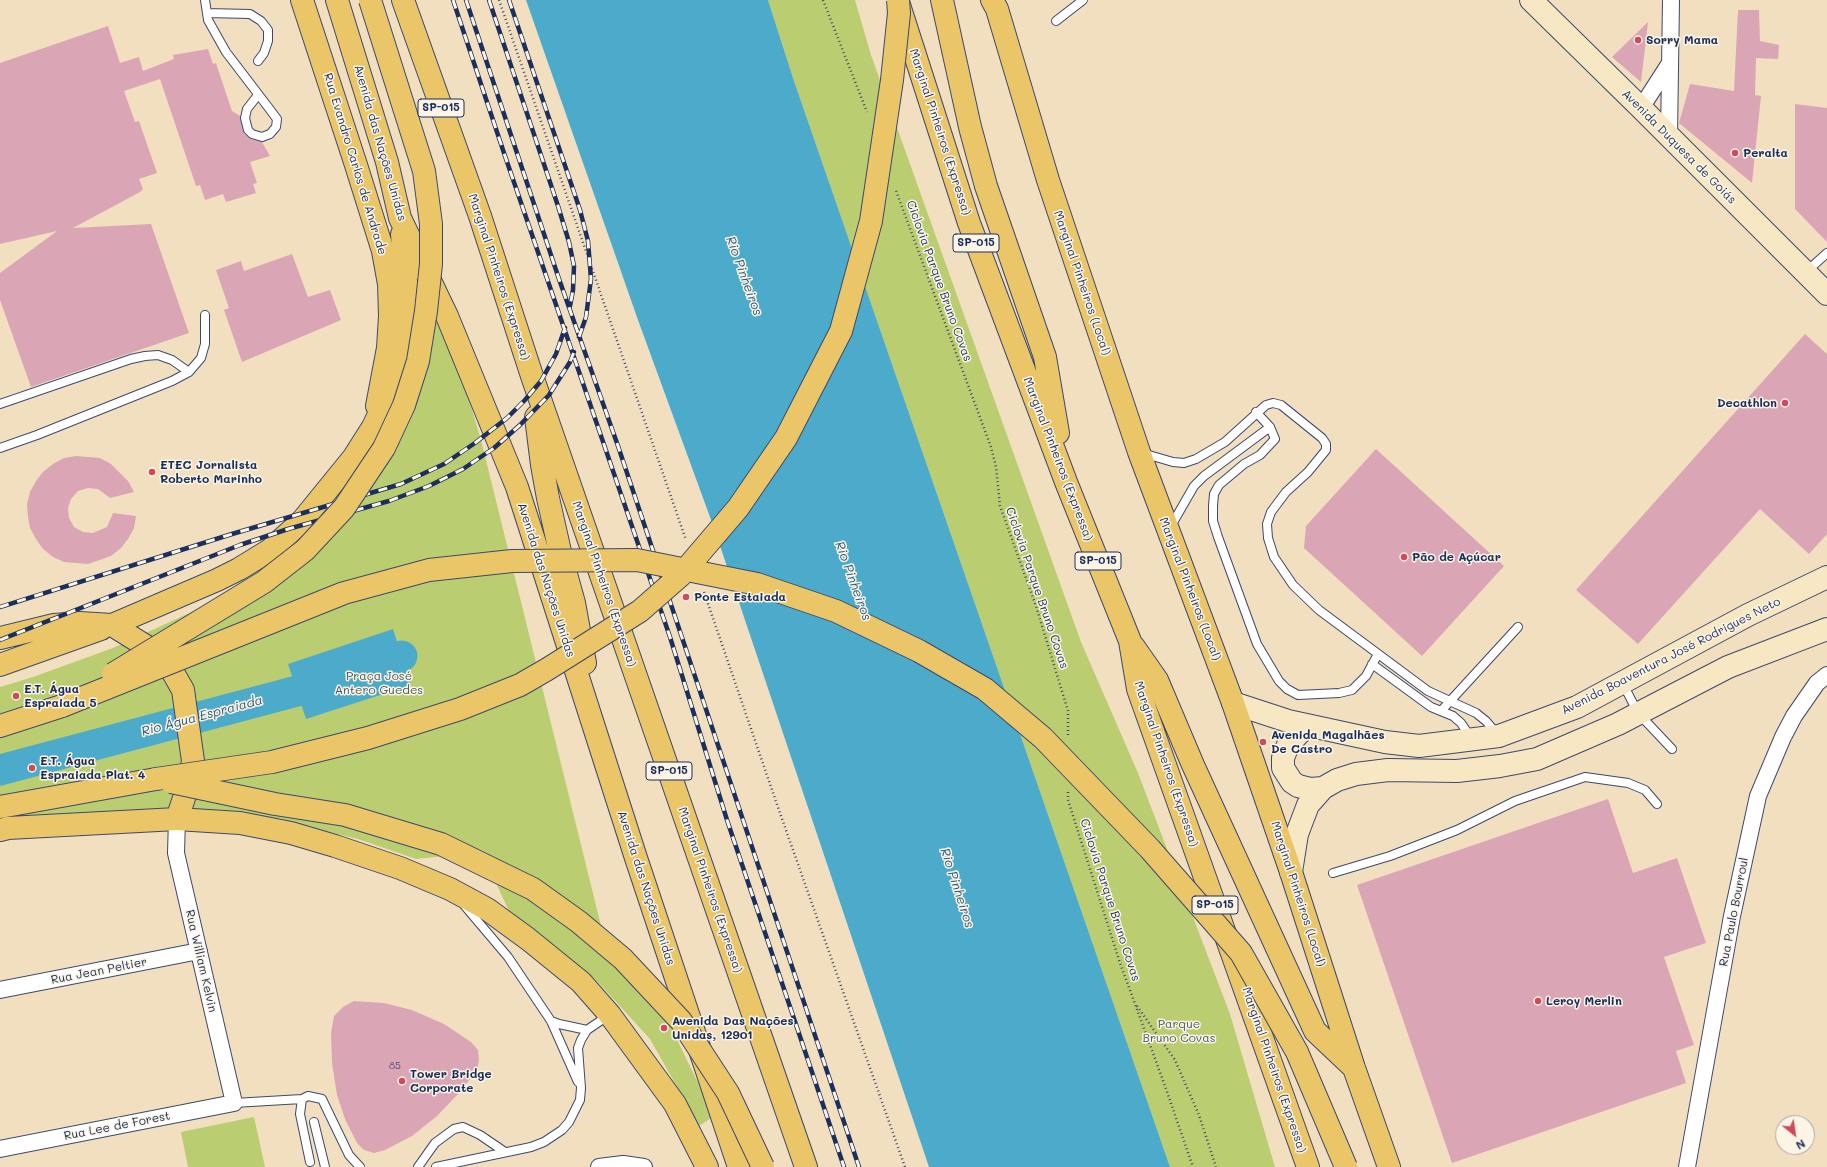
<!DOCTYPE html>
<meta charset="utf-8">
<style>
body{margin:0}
#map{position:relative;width:1827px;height:1167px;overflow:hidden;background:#f2dfc0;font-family:Mali,sans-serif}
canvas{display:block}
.north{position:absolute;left:1775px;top:1115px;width:40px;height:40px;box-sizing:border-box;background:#fcf5e5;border:1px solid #a2a6af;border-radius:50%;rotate:150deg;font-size:11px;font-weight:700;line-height:16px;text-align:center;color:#1b2f5e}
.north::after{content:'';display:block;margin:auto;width:14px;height:18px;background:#d1495b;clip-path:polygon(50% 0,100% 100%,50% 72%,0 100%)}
</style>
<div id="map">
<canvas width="1827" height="1167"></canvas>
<div class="north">N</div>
</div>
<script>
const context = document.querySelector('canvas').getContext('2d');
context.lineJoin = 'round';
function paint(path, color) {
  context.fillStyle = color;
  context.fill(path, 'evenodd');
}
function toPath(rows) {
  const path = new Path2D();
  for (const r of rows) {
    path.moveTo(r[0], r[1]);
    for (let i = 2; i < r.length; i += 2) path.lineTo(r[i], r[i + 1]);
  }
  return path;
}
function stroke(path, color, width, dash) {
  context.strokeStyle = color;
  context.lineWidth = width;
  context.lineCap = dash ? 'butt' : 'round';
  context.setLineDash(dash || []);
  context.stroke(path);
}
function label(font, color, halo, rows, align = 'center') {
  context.font = font + ' Mali,sans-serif';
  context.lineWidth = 3;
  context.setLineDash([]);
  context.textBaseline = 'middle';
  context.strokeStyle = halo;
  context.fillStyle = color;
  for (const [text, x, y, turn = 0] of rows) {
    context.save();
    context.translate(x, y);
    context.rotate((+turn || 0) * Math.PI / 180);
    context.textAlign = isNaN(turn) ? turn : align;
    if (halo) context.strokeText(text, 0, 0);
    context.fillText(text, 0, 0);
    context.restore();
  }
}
const green = toPath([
 [768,0,855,0,871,55,1081,642,1138,773,1230,1014,1275,1167,1170,1167,794,81],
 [434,319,446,323,481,440,608,954,669,1023,714,1116,699,1126,650,1039,596,980,509,911,496,883,446,856,416,859,358,839,301,825,240,815,0,840,0,687,33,677,113,648,224,597,288,554,360,479],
 [254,1117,265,1167,188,1167,181,1132]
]);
const water = toPath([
 [526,0,768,0,794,81,1170,1167,929,1167,714,528,638,320],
 [393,629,411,685,306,719,288,664]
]);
const river = toPath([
 [0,770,297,691,402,656]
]);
const building = toPath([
 [1738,10,1759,10,1760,41,1779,45,1778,59,1756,58,1755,95,1761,96,1752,183,1679,123,1690,84,1734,91],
 [1648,22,1641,82,1612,57],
 [108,26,120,63,139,57,143,71,174,59,173,55,208,49,213,64,216,63,232,111,240,116,244,134,250,139,262,142,270,156,250,162,257,183,253,184,256,193,226,202,223,194,205,200,200,185,196,186,160,79,124,91,135,122,139,121,157,173,139,179,143,189,140,192,73,228,151,224,189,333,31,387,0,300,0,273,57,231,0,244,0,63],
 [1795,104,1827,108,1827,242,1795,209],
 [292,254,308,297,330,290,341,320,242,362,224,310,229,308,216,270,241,261,244,271],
 [1805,334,1827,354,1827,534,1809,554,1760,509,1638,644,1576,590],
 [1376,449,1504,566,1422,656,1304,548,1306,526],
 [76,456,100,458,111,464,128,481,134,492,110,498,98,489,88,488,78,491,71,499,68,508,69,518,74,527,83,532,93,533,107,527,113,513,136,516,134,528,128,539,121,548,111,556,88,564,64,562,53,557,43,549,36,539,30,528,28,517,27,504,30,492,36,481,43,472,53,464,64,458],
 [1608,799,1633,873,1677,858,1706,943,1664,957,1694,1045,1676,1051,1686,1083,1452,1163,1357,885],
 [354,1001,384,1003,412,1010,444,1024,471,1042,478,1050,479,1060,477,1070,460,1092,437,1116,412,1136,385,1150,374,1153,364,1150,357,1143,345,1119,337,1095,332,1063,331,1033,334,1016,343,1007]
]);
const path = toPath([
 [499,0,686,540],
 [823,0,867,112],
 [896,191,991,447,996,467,1000,506,1036,606,1068,711,1068,737],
 [704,592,781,816,905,1167],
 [1068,792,1068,800,1120,963,1165,1086,1193,1167],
 [1137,1006,1175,1060,1199,1115,1216,1167]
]);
const lane = toPath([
 [205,0,208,20,226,52,268,107,277,119,276,127,270,134,262,137,252,134,248,130,245,118,247,109,258,95],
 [207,13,250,14,261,21,268,30,268,41,264,53,258,61],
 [1056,21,1083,0],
 [1807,271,1827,253],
 [0,404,131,359,145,356,158,355,172,360,189,372],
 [1256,412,1270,427,1275,439,1260,455,1244,464,1219,485,1214,494,1213,506,1213,521,1218,537,1257,644,1279,681,1287,689,1298,695,1339,693,1352,690,1366,676,1378,654],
 [0,448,37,435,172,381,189,372,201,358,205,344,205,315],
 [1142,453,1173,462,1184,463,1196,459,1225,442,1266,405,1273,403,1281,405,1322,438,1326,444,1326,450,1308,472,1286,492,1271,512,1267,524,1268,538,1274,557,1293,585,1319,610,1428,691,1476,713,1486,721,1497,734],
 [1171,526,1194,486,1204,476,1270,427],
 [1372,664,1431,707,1453,716,1461,723,1471,738],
 [1623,684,1638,713,1672,749],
 [1441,711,1518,627],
 [1333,873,1390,856,1457,830,1515,801,1585,777,1628,783,1645,790,1657,804],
 [464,905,508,957,551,1021,578,1082],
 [551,1021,559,1024,587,1030],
 [234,1103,302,1099],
 [314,1122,325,1167],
 [310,1162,300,1114,302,1099,308,1096,322,1099,349,1155,360,1167],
 [418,1167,435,1143,454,1129,463,1127,480,1135,505,1152],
 [436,1167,531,1147,544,1142,562,1130,569,1122,580,1100,581,1088,578,1048,581,1040,587,1030,609,1015]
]);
const street = toPath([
 [1641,108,1670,63],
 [1669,137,1671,0],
 [0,990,199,951],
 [0,1149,234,1103,176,853,177,819],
 [599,1167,623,1164,644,1167],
 [1687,1167,1732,916,1758,796,1783,737,1794,716,1817,683,1827,675]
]);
const secondary = toPath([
 [1531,0,1641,108,1827,294],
 [1233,703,1288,721,1385,742,1419,746,1499,736,1577,707,1748,615,1827,577],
 [1307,725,1288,745,1283,758,1283,768,1292,782,1298,786,1310,789,1323,788],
 [1291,872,1297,834,1308,805,1323,788,1337,780,1356,774,1388,770,1457,771,1500,766,1537,759,1618,724,1728,667,1827,629]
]);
const primary = toPath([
 [302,0,356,165,383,251,389,284,390,316,388,348,377,406],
 [0,638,54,625,80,623,112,625,157,653,171,669,183,690,193,761,188,786,177,819,8,828,0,830],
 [0,665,101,629],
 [0,726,62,706],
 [0,807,156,779]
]);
const highway = toPath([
 [337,0,387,162,400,218,447,316,517,487,636,858,739,1167],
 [403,0,480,216,532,376,806,1167],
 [942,0,970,127,986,186,1045,357,1058,433],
 [992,0,997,9,1048,180,1139,452,1233,703,1291,872,1354,1068,1389,1167],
 [899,5,969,223,1066,482,1130,641,1138,689,1308,1167],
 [536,417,542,465,548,498,561,556,574,603,585,663],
 [112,625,217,580,239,569,270,550,302,521,354,457,373,427,389,393,401,360,407,325,407,294,402,234],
 [1134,647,1157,680,1193,765,1315,1031,1352,1066],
 [177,819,240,823,291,833,335,846,400,868,450,889,487,909,528,939,581,982,610,1015,675,1104,707,1167]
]);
const rail = toPath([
 [453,0,505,156,670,637,727,820,844,1167],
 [466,0,559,279,618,446,859,1167],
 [489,0,558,206,569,242,574,266,573,290,570,306],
 [509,0,580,210,588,241,591,279,586,317,579,337],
 [0,607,232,534,401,484,444,464,475,443,507,418,525,400,541,381,556,354,565,328],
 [0,640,240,545,288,529,389,501,429,486,463,469,494,448,520,425,549,395,570,362,574,352]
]);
const highwayBridge = toPath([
 [113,674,264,582,305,550,344,508,384,448,404,405,418,361,426,311,431,264,431,224,424,171,370,0],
 [62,706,344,593,429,570,512,561,637,560,757,584,836,611,919,651,985,689,1043,738,1150,849,1241,953,1297,1052,1346,1167],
 [156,779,272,762,368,738,460,709,520,685,546,670,640,611,680,576,738,508,786,438,841,331,871,221,892,80,899,13,898,0],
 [171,782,275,804,345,815,441,844,533,889,579,922,623,959,681,1021,728,1093,763,1167]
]);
const markers = [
 [1638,40,4,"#d1495b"],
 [1735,153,4,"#d1495b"],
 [1785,403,4,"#d1495b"],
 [152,472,4,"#d1495b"],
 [1404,557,4,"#d1495b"],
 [686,597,4,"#d1495b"],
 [16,696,4,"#d1495b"],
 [1263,742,4,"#d1495b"],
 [32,768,4,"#d1495b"],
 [1538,1001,4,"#d1495b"],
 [664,1028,4,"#d1495b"],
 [402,1081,4,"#d1495b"]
];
const numberNames = [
 ["85",395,1066]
];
const shields = [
 [441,108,46],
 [976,243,46],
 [1098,561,46],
 [669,771,46],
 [1215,905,46]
];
const shieldNames = [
 ["SP-015",441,108],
 ["SP-015",976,243],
 ["SP-015",1098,561],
 ["SP-015",669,771],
 ["SP-015",1215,905]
];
const poiNames = [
 ["Sorry Mama",1646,40],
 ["Peralta",1743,153],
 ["Decathlon",1777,403,"right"],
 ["ETEC Jornalista",160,465],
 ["Roberto Marinho",160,479],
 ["Pão de Açúcar",1412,557],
 ["Ponte Estaiada",694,597],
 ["E.T. Água",24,689],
 ["Espraiada 5",24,703],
 ["Avenida Magalhães",1271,735],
 ["De Castro",1271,749],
 ["E.T. Água",40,761],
 ["Espraiada Plat. 4",40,775],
 ["Leroy Merlin",1546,1001],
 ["Avenida Das Nações",672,1021],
 ["Unidas, 12901",672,1035],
 ["Tower Bridge",410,1074],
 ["Corporate",410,1088]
];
const streetNames = [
 ["Marginal Pinheiros (Expressa)",940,132,72],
 ["Avenida das Nações Unidas",380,143,74],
 ["Avenida Duquesa de Goiás",1679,147,45],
 ["Rua Evandro Carlos de Andrade",355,164,73],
 ["Marginal Pinheiros (Expressa)",499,277,72],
 ["Ciclovia Parque Bruno Covas",939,281,70],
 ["Marginal Pinheiros (Local)",1082,283,71],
 ["Marginal Pinheiros (Expressa)",1058,459,69],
 ["Avenida das Nações Unidas",546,580,72],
 ["Marginal Pinheiros (Expressa)",604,584,71],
 ["Ciclovia Parque Bruno Covas",1037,588,71],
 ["Marginal Pinheiros (Local)",1190,589,69],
 ["Avenida Boaventura José Rodrigues Neto",1671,656,-27],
 ["Marginal Pinheiros (Expressa)",1166,764,71],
 ["Avenida das Nações Unidas",646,888,72],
 ["Marginal Pinheiros (Expressa)",710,890,71],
 ["Marginal Pinheiros (Local)",1298,894,72],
 ["Ciclovia Parque Bruno Covas",1110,900,72],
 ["Rua Paulo Bourroul",1734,912,-79],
 ["Rua William Kelvin",201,961,77],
 ["Rua Jean Peltier",99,971,-11],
 ["Marginal Pinheiros (Expressa)",1274,1070,71],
 ["Rua Lee de Forest",117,1126,-11]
];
const parkNames = [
 ["Praça José",379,676],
 ["Antero Guedes",379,690],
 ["Parque",1179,1024],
 ["Bruno Covas",1179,1038]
];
const waterNames = [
 ["Rio Pinheiros",744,276,70],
 ["Rio Pinheiros",853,581,70],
 ["Rio Água Espraiada",202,716,-15],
 ["Rio Pinheiros",957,888,72]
];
paint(green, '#bace71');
paint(water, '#4cabcb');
stroke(river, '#4cabcb', 31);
paint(building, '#daa6b6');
stroke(lane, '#3b496d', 10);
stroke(street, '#3b496d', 18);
stroke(secondary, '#3b496d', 24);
stroke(primary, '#3b496d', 24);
stroke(highway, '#3b496d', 24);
stroke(path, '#3b496d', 2.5, [1, 3]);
stroke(lane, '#fff', 8);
stroke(street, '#fff', 16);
stroke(secondary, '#f7e8c3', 22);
stroke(primary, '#ebc669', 22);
stroke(highway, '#ebc669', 22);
stroke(rail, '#1b2f5e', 4.5);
stroke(rail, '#fcf5e5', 3, [9]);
stroke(highwayBridge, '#3b496d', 24, []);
stroke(highwayBridge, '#ebc669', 22);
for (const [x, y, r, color] of markers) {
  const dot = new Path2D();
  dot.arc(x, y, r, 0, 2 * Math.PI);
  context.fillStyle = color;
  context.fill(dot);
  stroke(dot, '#fcf5e5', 1.5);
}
label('10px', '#4b4d74', null, numberNames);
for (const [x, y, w] of shields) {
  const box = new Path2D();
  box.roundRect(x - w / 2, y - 9, w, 18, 3);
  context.fillStyle = '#fcf5e5';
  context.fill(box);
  stroke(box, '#1b2f5e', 1);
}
label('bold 11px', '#1b2f5e', null, shieldNames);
label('bold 12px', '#1b2f5e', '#fcf5e5', poiNames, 'left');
label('12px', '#1b2f5e', '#fcf5e5', streetNames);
label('12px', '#435763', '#fcf5e5', parkNames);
label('italic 13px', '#2c5a84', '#fcf5e5', waterNames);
</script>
